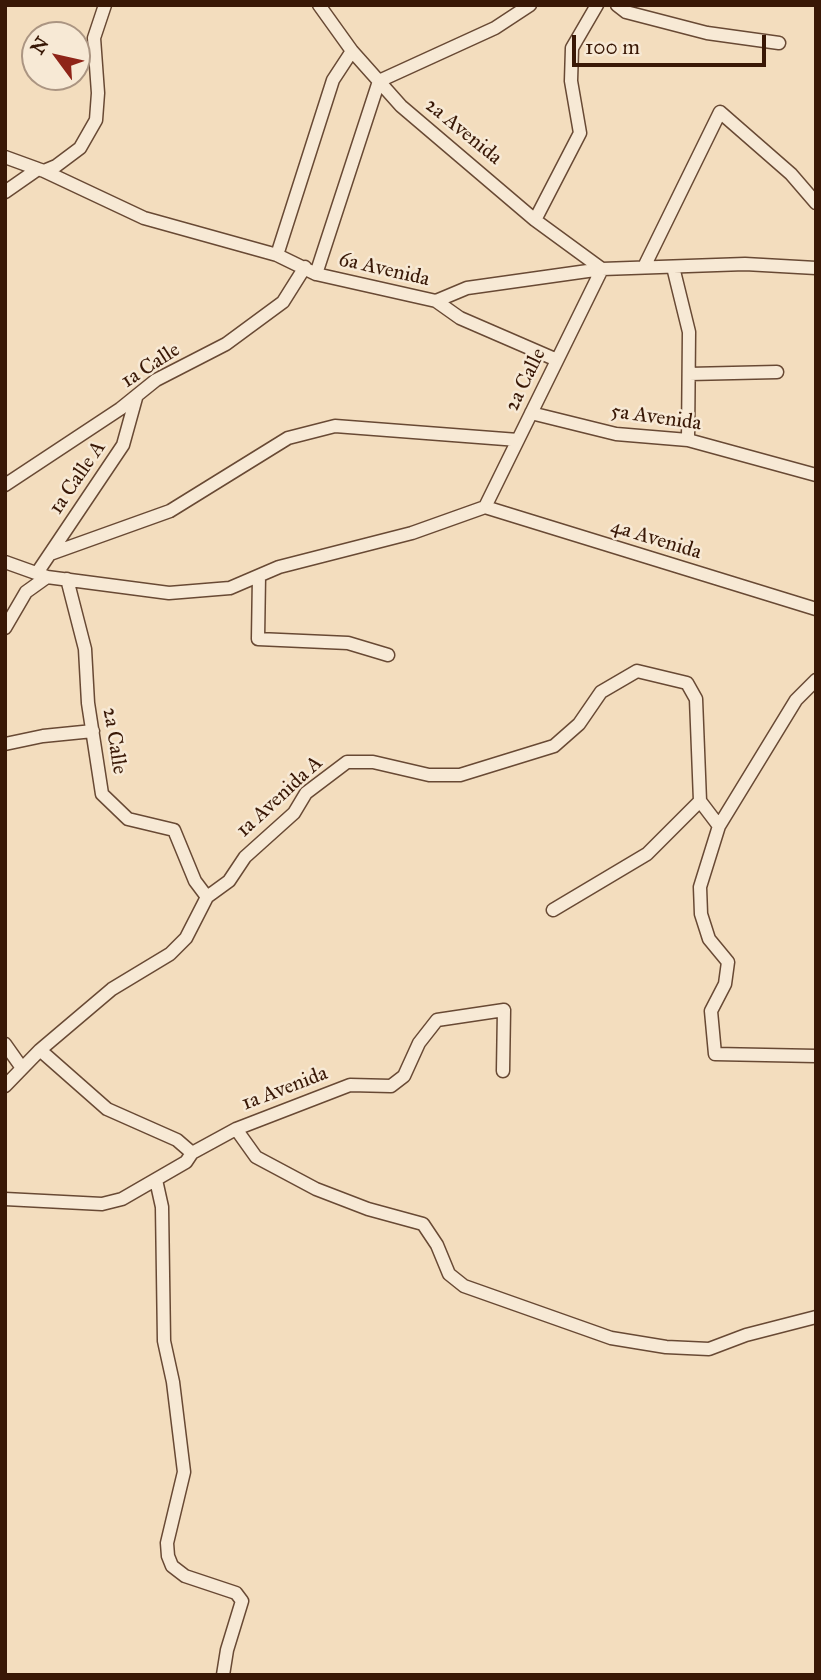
<!DOCTYPE html>
<style>
body{margin:0}
#map{position:relative;width:821px;height:1680px;overflow:hidden;background:#f3ddbe;font-family:"IM FELL Great Primer",serif}
canvas{display:block}
.frame{position:absolute;inset:0;border:7px solid #391806;pointer-events:none}
.north{position:absolute;left:21px;top:21px;width:70px;height:70px;box-sizing:border-box;background:#f7e9d5;border:2px solid #ab9582;border-radius:50%;rotate:303deg;font-size:19px;font-weight:700;line-height:28px;text-align:center;color:#391806}
.north::after{content:'';display:block;margin:auto;width:24px;height:32px;background:#8f2418;clip-path:polygon(50% 0,100% 100%,50% 72%,0 100%)}
.scale{position:absolute;left:572px;top:35px;width:194px;height:32px;box-sizing:border-box;border:4px solid #391806;border-top:0;padding-left:9px;font-size:21px;line-height:24px;white-space:nowrap;color:#391806;-webkit-text-stroke:5px #f7e9d5;paint-order:stroke}
</style>
<div id="map">
<canvas width="821" height="1680"></canvas>
<div class="frame"></div>
<div class="north">N</div>
<div class="scale">100 m</div>
</div>
<script>
const context = document.querySelector('canvas').getContext('2d');
context.lineJoin = 'round';
function toPath(rows) {
  const path = new Path2D();
  for (const r of rows) {
    path.moveTo(r[0], r[1]);
    for (let i = 2; i < r.length; i += 2) path.lineTo(r[i], r[i + 1]);
  }
  return path;
}
function stroke(path, color, width, dash) {
  context.strokeStyle = color;
  context.lineWidth = width;
  context.lineCap = dash ? 'butt' : 'round';
  context.setLineDash(dash || []);
  context.stroke(path);
}
function label(font, color, halo, rows, align = 'center') {
  context.font = font + ' "IM FELL Great Primer",serif';
  context.lineWidth = 5;
  context.setLineDash([]);
  context.textBaseline = 'middle';
  context.strokeStyle = halo;
  context.fillStyle = color;
  for (const [text, x, y, turn = 0] of rows) {
    context.save();
    context.translate(x, y);
    context.rotate((+turn || 0) * Math.PI / 180);
    context.textAlign = isNaN(turn) ? turn : align;
    if (halo) context.strokeText(text, 0, 0);
    context.fillText(text, 0, 0);
    context.restore();
  }
}
const minor = toPath([
 [319,5,352,51,401,106,535,220,602,269],
 [617,5,626,12,707,33,779,43],
 [5,157,38,169],
 [44,171,144,218,277,255,316,274,436,301,467,288,602,269,745,264,816,268],
 [5,192,38,169,44,171,56,166,80,148,96,120,98,93,94,38,105,5],
 [535,220,580,133,571,81,572,48,597,5],
 [277,255,333,80,352,51],
 [644,267,720,112,791,174,816,203],
 [673,267,689,332,688,440],
 [316,274,379,81,495,28,530,5],
 [436,301,460,318,557,360],
 [689,374,777,372],
 [531,413,616,434,688,440,816,475],
 [5,485,120,409,156,380,226,344,283,302,305,267],
 [485,507,816,609],
 [485,507,602,269],
 [50,554,170,511,288,438,335,426,518,440],
 [5,562,47,577,169,593,230,588,279,567,412,533,485,507],
 [37,573,123,445,136,398],
 [259,576,258,639,348,643,388,655],
 [67,579,85,649,88,703,102,794,128,819,174,830,195,881,207,897],
 [5,628,26,592,47,577],
 [5,744,43,736,93,731],
 [700,801,719,826,796,700,816,680],
 [719,826,700,887,701,914,709,939,728,962,725,984,711,1011,715,1054,816,1056],
 [553,910,647,854,700,801],
 [5,1044,22,1068],
 [40,1050,107,1109,177,1140,192,1153],
 [5,1086,40,1050,112,989,170,954,186,938,207,897,229,881,245,857,294,813,306,793,347,762,373,762,429,775,460,775,554,746,579,724,601,692,637,671,687,683,696,699,700,801],
 [236,1129,256,1157,316,1189,368,1209,423,1224,437,1245,449,1274,464,1286,611,1338,666,1347,709,1349,746,1335,816,1317],
 [156,1180,162,1207,164,1341,173,1382,184,1472,167,1543,168,1556,172,1566,185,1576,236,1593,242,1601,227,1650,223,1675],
 [5,1199,102,1204,122,1199,186,1162,192,1153,236,1129,350,1085,391,1086,404,1076,419,1043,437,1020,504,1010,503,1071]
]);
const streetNames = [
 ["2a Avenida",463,132,39],
 ["6a Avenida",384,270,13],
 ["1a Calle",151,366,-33],
 ["2a Calle",526,380,-64],
 ["5a Avenida",656,418,8],
 ["1a Calle A",78,478,-56],
 ["4a Avenida",656,540,17],
 ["2a Calle",114,741,81],
 ["1a Avenida A",280,797,-43],
 ["1a Avenida",285,1089,-21]
];
stroke(minor, '#684934', 15);
stroke(minor, '#f7e9d5', 12);
label('21px', '#391806', '#f7e9d5', streetNames);
</script>
